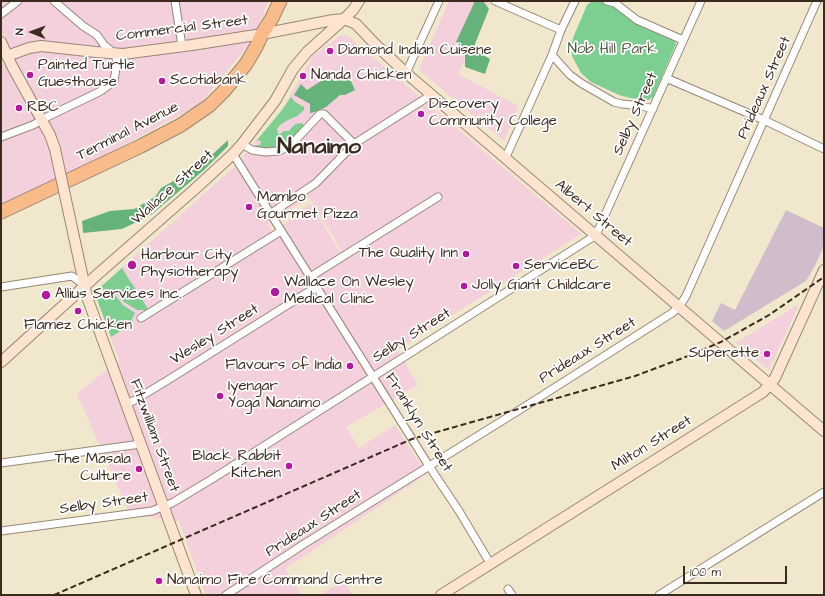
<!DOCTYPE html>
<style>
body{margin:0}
#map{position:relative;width:825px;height:596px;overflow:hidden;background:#f0e7cd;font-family:"Architects Daughter",sans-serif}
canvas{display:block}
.frame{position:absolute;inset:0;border:2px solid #3b2a1e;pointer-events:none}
.north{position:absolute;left:12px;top:12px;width:40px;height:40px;-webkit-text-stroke:3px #fff;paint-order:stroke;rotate:271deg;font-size:11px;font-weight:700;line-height:16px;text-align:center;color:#3b2a1e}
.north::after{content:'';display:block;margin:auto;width:14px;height:18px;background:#3b2a1e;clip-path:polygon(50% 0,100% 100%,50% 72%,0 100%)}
.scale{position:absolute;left:683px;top:566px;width:104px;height:18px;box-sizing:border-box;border:2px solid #3b2a1e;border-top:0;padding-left:5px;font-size:12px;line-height:14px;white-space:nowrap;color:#3b2a1e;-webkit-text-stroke:3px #fff;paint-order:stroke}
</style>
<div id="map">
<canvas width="825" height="596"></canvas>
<div class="frame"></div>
<div class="north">N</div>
<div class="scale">100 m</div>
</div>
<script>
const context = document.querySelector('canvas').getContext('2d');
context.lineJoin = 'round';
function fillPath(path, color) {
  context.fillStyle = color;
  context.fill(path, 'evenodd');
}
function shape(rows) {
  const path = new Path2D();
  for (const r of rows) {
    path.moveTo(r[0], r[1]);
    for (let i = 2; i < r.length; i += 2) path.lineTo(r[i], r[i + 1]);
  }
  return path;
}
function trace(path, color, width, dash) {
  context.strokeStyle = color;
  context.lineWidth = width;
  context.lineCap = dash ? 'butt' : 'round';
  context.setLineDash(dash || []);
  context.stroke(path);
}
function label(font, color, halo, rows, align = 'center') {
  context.font = font + ' "Architects Daughter",sans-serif';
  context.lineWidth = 3.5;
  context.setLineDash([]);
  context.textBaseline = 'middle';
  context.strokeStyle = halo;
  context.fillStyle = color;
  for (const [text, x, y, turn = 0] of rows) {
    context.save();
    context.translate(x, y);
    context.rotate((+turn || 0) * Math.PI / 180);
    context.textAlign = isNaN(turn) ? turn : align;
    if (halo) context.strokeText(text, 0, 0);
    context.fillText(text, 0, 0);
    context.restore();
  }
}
const built = shape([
 [1,1,268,1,254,38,200,104,68,175,1,206,1,65,15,61,1,30],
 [449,1,485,1,489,3,458,74,518,106,504,141,419,70],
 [347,35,581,234,397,350,418,385,346,427,359,448,395,425,427,474,285,569,301,595,206,595,179,521,130,514,77,394,119,360,95,294,96,291,233,168,282,110,313,56,340,36],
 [309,197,342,251,340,252,310,203,273,233,268,224],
 [799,304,769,370,736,343],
 [343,580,353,595,320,595]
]);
const industrial = shape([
 [786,210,824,228,824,245,815,266,806,281,724,331,712,321,721,303,735,310]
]);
const green = shape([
 [592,1,604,2,613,5,634,20,674,40,676,44,653,97,649,100,630,98,619,95,591,82,581,73,572,56,571,47,573,38,587,5],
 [291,97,295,102,304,107,304,110,297,116,286,121,280,125,277,129,278,134,280,134,284,131,289,131,294,125,296,124,302,123,305,127,293,140,281,147,271,149,257,148,255,146,257,145,260,145,261,142,259,140,257,141,257,140,282,110],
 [122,268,130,281,133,285,148,309,146,310,137,310,124,302,118,295,112,291,108,289,96,291],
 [107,292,115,295,123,305,135,313,132,319,133,323,111,337,95,294]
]);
const forest = shape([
 [475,1,483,1,489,9,473,49,490,59,485,74,465,67,465,53,460,45,456,42],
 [351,73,350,79,355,90,345,95,340,95,326,107,315,112,310,113,310,104,294,95,301,84,307,90,329,76,335,81],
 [228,140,228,146,204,170,151,215,122,229,83,233,82,221,110,211,134,209,155,197,161,188,199,167]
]);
const street = shape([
 [175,1,182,46],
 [495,1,561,30],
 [607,1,615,3,637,20,683,40],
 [1,14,18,1],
 [552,55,570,75,581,83,614,102,622,104,642,106,653,109],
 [406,73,439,1],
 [666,78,764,120,824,149],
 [1,137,33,125,47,117,101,91,114,81,117,62,115,54,104,45,97,35,83,26,54,1],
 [242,144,252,150,266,152,279,151,290,146,320,114,324,114,354,144],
 [233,154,429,466,459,511,490,563],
 [505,159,552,55,561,30,575,1],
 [270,214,316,183,354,144,431,95],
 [310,277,438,197],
 [1,287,72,276,85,286],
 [141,318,281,231],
 [126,404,135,400,168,380,316,287],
 [1,463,141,444],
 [1,531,152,511,172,503,212,479,596,235,701,1],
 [508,589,512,595],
 [226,595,304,544,521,409,672,313,679,307,686,296,817,1],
 [659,595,824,492]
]);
const secondary = shape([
 [1,42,12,66,50,135,55,149],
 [7,56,29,48,41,46,96,52,123,54,192,45,262,34,333,20,344,19,356,24,376,45,406,73,824,431],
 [74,237,87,297,196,595],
 [1,362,98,274,195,189,233,154,242,144,275,101,293,69,307,52,344,19,353,10,359,1],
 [441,595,763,392,775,378,824,270]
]);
const highway = shape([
 [1,212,141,146,181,125,210,105,224,91,246,64,256,47,262,34,272,18,280,1]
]);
const rail = shape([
 [54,595,412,439,635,376,683,358,721,342,769,315,824,277]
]);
const secondaryBridge = shape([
 [55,149,74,237]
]);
const markers = [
 [330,51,4,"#b5179e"],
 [30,75,4,"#b5179e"],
 [303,76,4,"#b5179e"],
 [162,81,4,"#b5179e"],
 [19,108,4,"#b5179e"],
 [421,114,4,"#b5179e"],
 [249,207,4,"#b5179e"],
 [466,254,4,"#b5179e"],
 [132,265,5,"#b5179e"],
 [516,266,4,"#b5179e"],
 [464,286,4,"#b5179e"],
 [275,292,5,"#b5179e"],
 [46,295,5,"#b5179e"],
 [78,311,4,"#b5179e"],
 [767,354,4,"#b5179e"],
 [350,366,4,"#b5179e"],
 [220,396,4,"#b5179e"],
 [289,466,4,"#b5179e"],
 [139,469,4,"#b5179e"],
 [159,581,4,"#b5179e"]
];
const streetNames = [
 ["Commercial Street",182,29,-7],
 ["Prideaux Street",765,88,-66],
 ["Selby Street",636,114,-66],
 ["Terminal Avenue",128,132,-27],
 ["Wallace Street",173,188,-42],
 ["Albert Street",593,214,40],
 ["Wesley Street",215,335,-32],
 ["Selby Street",412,336,-32],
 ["Prideaux Street",588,351,-32],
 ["Franklyn Street",418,423,58],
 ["Fitzwilliam Street",154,436,70],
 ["Milton Street",652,444,-32],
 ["Selby Street",104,504,-8],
 ["Prideaux Street",314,524,-33]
];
const parkNames = [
 ["Nob Hill Park",612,50]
];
const poiNames = [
 ["Diamond Indian Cuisene",338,51],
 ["Painted Turtle",38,66],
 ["Guesthouse",38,83],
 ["Nanda Chicken",311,76],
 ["Scotiabank",170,81],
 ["Discovery",429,105],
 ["Community College",429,122],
 ["RBC",27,108],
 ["Mambo",257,198],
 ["Gourmet Pizza",257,215],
 ["The Quality Inn",458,254,"right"],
 ["Harbour City",141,256],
 ["Physiotherapy",141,273],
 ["ServiceBC",524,266],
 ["Wallace On Wesley",284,283],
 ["Medical Clinic",284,300],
 ["Jolly Giant Childcare",472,286],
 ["Allius Services Inc.",55,295],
 ["Flamez Chicken",78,326,"center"],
 ["Superette",759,354,"right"],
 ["Flavours of India",342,366,"right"],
 ["Iyengar",228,387],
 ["Yoga Nanaimo",228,404],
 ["Black Rabbit",281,457,"right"],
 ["Kitchen",281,474,"right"],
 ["The Masala",131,460,"right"],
 ["Culture",131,477,"right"],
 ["Nanaimo Fire Command Centre",167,581]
];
const townNames = [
 ["Nanaimo",319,148]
];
fillPath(built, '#f4cfdc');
fillPath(industrial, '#d0bdcc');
fillPath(green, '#7dcf91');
fillPath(forest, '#66b27b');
trace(street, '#968876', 9);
trace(secondary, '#968876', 12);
trace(highway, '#968876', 15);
trace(street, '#fff', 7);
trace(secondary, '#fde4d1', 10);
trace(highway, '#fabb8b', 13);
trace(rail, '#3b2a1e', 2, [6, 3]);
trace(secondaryBridge, '#968876', 12, []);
trace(secondaryBridge, '#fde4d1', 10);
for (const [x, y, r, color] of markers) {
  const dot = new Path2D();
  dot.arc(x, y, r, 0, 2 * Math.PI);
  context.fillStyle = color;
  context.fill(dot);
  trace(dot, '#fff', 1.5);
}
label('15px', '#3b2a1e', '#fff', streetNames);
label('15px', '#4f5c40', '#fff', parkNames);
label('15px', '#3b2a1e', '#fff', poiNames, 'left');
label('bold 23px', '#3b2a1e', '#fff', townNames);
</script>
